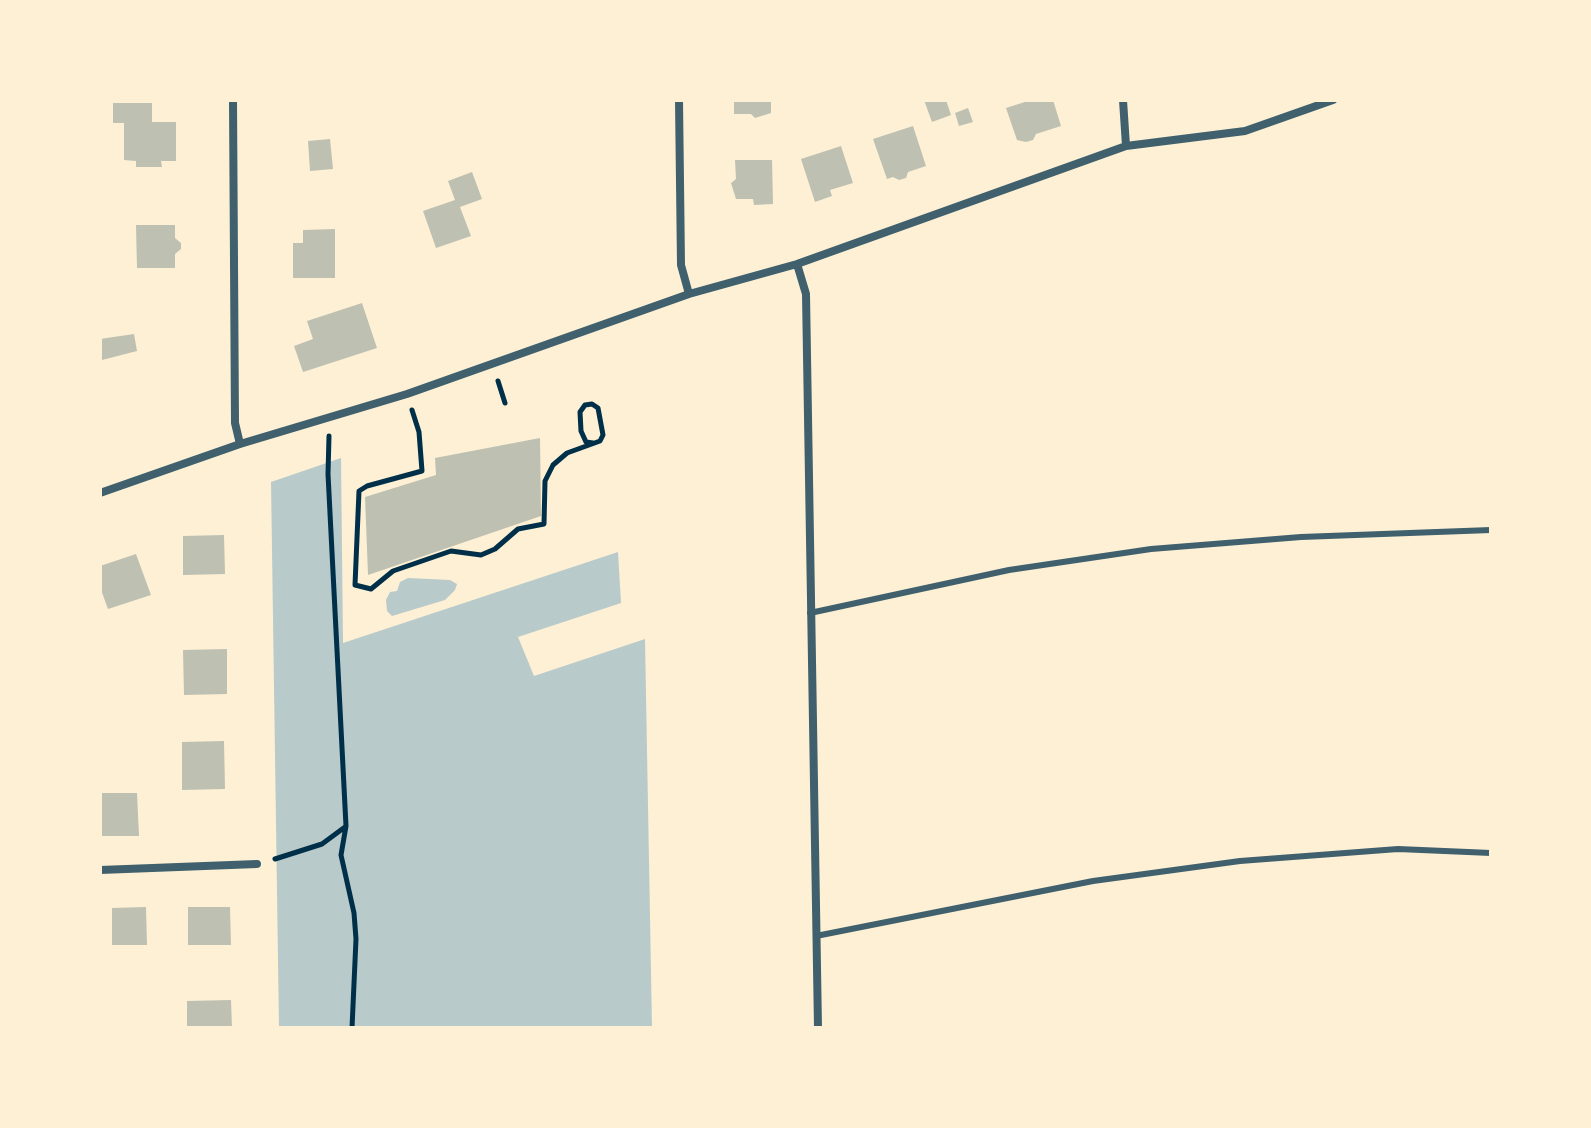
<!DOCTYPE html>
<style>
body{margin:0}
#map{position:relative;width:1591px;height:1128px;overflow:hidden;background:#fdf0d5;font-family:"PT Sans",sans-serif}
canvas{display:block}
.frame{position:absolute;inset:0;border:102px solid #fdf0d5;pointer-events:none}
</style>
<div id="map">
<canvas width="1591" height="1128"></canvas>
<div class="frame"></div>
</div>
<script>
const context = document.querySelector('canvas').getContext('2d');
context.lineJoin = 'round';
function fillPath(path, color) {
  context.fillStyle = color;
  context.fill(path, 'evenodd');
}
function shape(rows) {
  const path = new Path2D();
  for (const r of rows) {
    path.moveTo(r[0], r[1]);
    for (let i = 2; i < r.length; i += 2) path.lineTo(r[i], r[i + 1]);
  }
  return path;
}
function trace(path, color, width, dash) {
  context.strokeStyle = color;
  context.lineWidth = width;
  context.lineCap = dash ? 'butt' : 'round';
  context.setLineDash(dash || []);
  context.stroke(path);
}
const green = shape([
 [341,458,343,643,618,552,621,603,518,637,534,676,645,639,652,1028,279,1028,271,482],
 [408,578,450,580,457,584,455,590,445,600,392,616,387,611,386,600,390,592,397,591,400,582]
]);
const building = shape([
 [734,100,771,100,771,113,755,118,751,114,734,114],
 [924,100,946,100,951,115,932,122],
 [1031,100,1053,100,1061,126,1036,134,1033,140,1026,142,1017,140,1006,108],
 [113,103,152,103,152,122,176,122,176,161,161,161,162,167,136,167,136,161,124,160,124,123,113,123],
 [968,108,973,122,959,126,955,113],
 [913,126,926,166,908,172,906,178,899,180,893,177,887,179,873,139],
 [330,139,333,169,310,171,308,141],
 [841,146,853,183,830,190,832,196,815,202,801,159],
 [735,160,772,160,773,204,754,205,753,199,736,199,731,183,736,179],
 [472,172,482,199,460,207,471,236,436,248,423,211,455,200,448,181],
 [136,225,175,225,175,238,181,243,181,249,175,254,175,268,137,268],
 [335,229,335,278,293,278,293,243,303,243,303,230],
 [362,303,377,348,303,372,294,346,313,339,307,321],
 [134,334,137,351,102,360,100,339],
 [540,438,541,516,368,575,365,497,436,475,435,458],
 [224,535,225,574,183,575,183,536],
 [136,554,151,595,108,609,100,587,100,566],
 [227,649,227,694,184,695,183,650],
 [224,741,225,789,182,790,182,742],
 [100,793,137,793,139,836,100,836],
 [146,907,147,945,112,945,112,908],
 [188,907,230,907,231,945,188,945],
 [231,1000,232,1028,187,1028,187,1001]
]);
const path = shape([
 [498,381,505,403],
 [412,410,419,432,422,471,367,486,359,491,355,585,371,589,393,571,451,551,481,555,495,549,518,529,544,524,545,481,553,465,567,453,600,441,603,435,598,408,592,404,585,405,580,412,581,431,586,442,593,443],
 [329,436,328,474,346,826,341,855,354,913,356,939,352,1028],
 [275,859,322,844,345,827]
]);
const service = shape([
 [810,613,1009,570,1151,549,1301,537,1491,530],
 [816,936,1093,881,1240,861,1398,849,1491,853]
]);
const minor = shape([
 [233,100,235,423,240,444],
 [679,100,681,265,689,294],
 [1123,100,1126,146],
 [797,264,806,294,818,1028],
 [100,493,240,444,407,394,689,294,797,264,1126,146,1245,131,1333,100],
 [100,870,257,864]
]);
fillPath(green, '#b9caca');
fillPath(building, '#bec0b2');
trace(path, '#003049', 5);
trace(service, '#3f606c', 6);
trace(minor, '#3f606c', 8);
</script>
